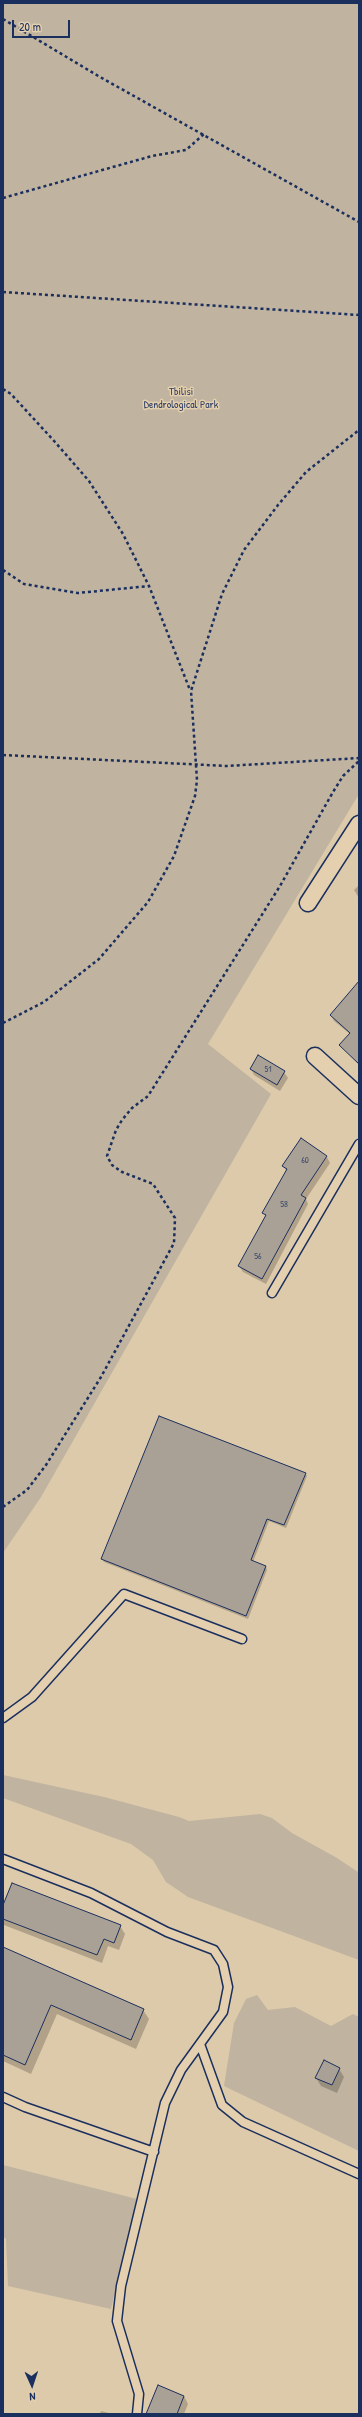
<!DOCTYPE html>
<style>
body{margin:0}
#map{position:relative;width:362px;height:2417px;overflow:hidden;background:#dccaab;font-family:"Patrick Hand",sans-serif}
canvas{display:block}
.frame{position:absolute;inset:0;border:4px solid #1b2f5e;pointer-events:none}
.north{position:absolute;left:12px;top:2365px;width:40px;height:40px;-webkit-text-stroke:3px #e4d0ae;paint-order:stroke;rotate:177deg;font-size:11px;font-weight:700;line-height:16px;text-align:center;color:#1b2f5e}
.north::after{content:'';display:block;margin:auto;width:14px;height:18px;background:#1b2f5e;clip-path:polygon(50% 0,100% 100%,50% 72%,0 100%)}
.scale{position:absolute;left:12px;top:20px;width:58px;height:18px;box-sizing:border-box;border:2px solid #1b2f5e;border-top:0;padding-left:5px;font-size:12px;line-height:14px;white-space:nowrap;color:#1b2f5e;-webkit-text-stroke:3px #e4d0ae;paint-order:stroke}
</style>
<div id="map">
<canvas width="362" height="2417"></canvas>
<div class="frame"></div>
<div class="north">N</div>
<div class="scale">20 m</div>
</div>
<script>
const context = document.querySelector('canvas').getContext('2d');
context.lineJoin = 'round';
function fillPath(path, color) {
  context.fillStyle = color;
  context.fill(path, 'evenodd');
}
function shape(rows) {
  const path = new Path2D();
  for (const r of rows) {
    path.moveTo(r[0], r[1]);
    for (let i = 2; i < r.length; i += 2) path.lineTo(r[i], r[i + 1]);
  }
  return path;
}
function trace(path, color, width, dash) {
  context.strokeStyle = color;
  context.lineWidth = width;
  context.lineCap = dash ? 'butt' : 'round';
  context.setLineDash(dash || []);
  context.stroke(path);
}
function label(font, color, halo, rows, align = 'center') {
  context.font = font + ' "Patrick Hand",sans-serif';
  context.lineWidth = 3;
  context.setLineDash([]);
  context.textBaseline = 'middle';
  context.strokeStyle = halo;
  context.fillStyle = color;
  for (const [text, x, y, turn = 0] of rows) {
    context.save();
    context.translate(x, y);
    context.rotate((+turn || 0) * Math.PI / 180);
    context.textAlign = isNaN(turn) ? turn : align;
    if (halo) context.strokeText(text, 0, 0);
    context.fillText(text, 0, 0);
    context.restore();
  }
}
const green = shape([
 [3,3,359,3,359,794,208,1044,271,1094,41,1497,3,1553],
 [3,1775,104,1797,179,1817,189,1821,260,1814,272,1818,292,1833,337,1858,358,1872,359,1960,188,1897,166,1882,153,1860,131,1844,3,1798],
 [257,1995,268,2010,295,2007,331,2026,353,2014,359,2017,359,2151,224,2086,234,2023,246,1999],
 [3,2165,137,2199,111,2309,8,2286,6,2239,3,2236]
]);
const shadow = shape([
 [359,885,359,898,354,890],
 [359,988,359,1065,340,1045,350,1034,334,1021,331,1015],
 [251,1069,284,1072,288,1078,280,1091,254,1075],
 [327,1157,330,1163,306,1199,308,1204,266,1284,243,1272,239,1266,266,1216,264,1213,287,1172,283,1166],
 [305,1473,307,1476,286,1528,269,1521,253,1562,266,1567,267,1570,248,1619,104,1562,102,1559],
 [3,1908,120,1926,125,1934,119,1950,108,1946,102,1963,4,1925],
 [3,1949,143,2010,149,2019,136,2049,57,2014,31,2074,3,2061],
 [339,2069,344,2077,337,2093,321,2086,316,2078],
 [184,2396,188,2404,184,2414,147,2414],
 [101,2411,113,2414,100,2414]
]);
const building = shape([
 [359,981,359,1064,339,1045,350,1033,330,1015,359,981],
 [258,1055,285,1071,277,1085,250,1069,258,1055],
 [301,1138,327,1156,301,1195,306,1198,262,1279,238,1266,266,1215,262,1213,287,1169,282,1166,301,1138],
 [159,1416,306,1473,284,1525,267,1519,251,1560,266,1566,246,1616,101,1559,159,1416],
 [12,1883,121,1925,114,1943,104,1939,97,1955,3,1919,3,1905,12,1883],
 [3,1947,144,2009,131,2040,51,2005,25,2065,3,2055,3,1947],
 [324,2060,340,2068,332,2085,315,2078,324,2060],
 [158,2385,184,2396,177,2414,146,2414,158,2385]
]);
const path = shape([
 [3,19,100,77,359,222],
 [3,198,152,156,186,150,204,134],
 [3,292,359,315],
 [3,389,11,394,55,442,89,481,123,534,149,586,190,690],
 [3,570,24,584,78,593,149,586],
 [3,755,227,766,359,758],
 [3,1023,44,1002,99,959,148,902,174,856,195,796,197,780,191,691,222,594,244,550,278,505,306,472,359,430],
 [3,1507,27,1490,46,1465,101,1377,174,1243,175,1218,153,1184,122,1172,112,1165,107,1156,116,1130,122,1120,132,1108,148,1096,280,886,333,792,343,776,359,761]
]);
const service = shape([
 [272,1293,359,1144],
 [3,1718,32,1697,124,1594,242,1639],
 [3,1859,91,1893,167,1932,214,1950,223,1964,228,1987,223,2012,181,2070,165,2103,121,2286,117,2321,139,2394,137,2414],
 [200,2044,222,2105,243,2122,359,2174],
 [3,2097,25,2107,154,2152]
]);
const minor = shape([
 [308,903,359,824],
 [315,1056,359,1096]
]);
const numberNames = [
 ["51",268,1070],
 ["60",305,1161],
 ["58",284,1205],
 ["56",258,1257]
];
const parkNames = [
 ["Tbilisi",181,392],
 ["Dendrological Park",181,405]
];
fillPath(green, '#c0b39f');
fillPath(shadow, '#0003');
fillPath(building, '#aaa196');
trace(building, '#1b2f5e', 1);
trace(service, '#1b2f5e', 11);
trace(minor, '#1b2f5e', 19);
trace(path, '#1b2f5e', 2.5, [3, 3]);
trace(service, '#e4d0ae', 8);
trace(minor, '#e4d0ae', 16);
label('9px', '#3f4c6c', null, numberNames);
label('11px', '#2c3c64', '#e4d0ae', parkNames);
</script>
